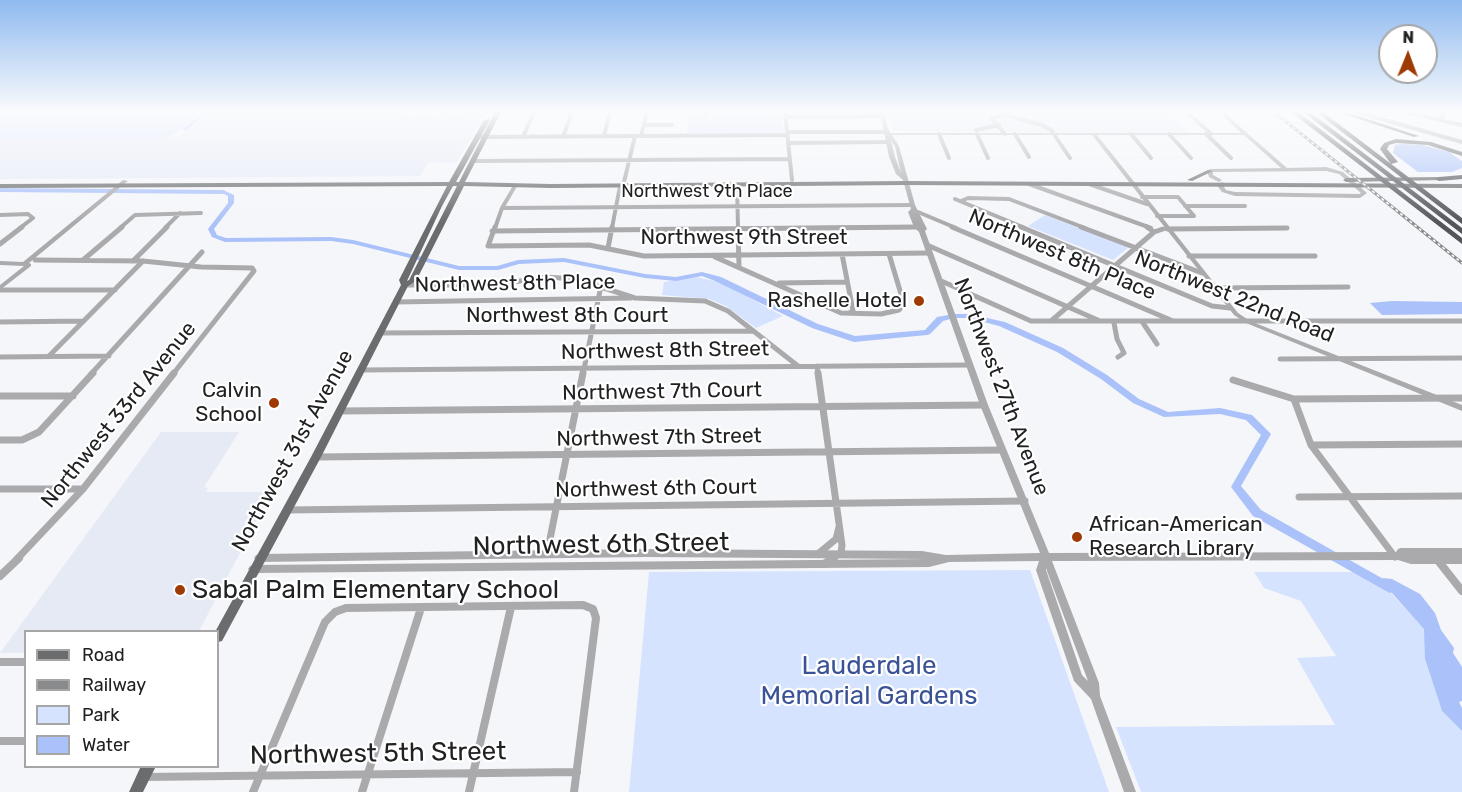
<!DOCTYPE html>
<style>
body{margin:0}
#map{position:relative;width:1462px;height:792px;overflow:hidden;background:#f5f6fa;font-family:Rubik,sans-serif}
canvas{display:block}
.legend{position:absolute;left:24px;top:630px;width:195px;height:138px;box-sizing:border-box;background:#fff;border:2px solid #a6a6a7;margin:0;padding:8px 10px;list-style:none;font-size:18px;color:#202122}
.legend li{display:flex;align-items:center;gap:12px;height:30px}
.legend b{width:30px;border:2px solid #a6a6a7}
.north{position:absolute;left:1378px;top:24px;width:60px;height:60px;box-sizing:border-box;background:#fff;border:2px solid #a6a6a7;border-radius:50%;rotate:1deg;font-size:16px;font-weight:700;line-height:24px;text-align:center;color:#202122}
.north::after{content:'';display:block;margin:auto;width:21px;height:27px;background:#9e3a03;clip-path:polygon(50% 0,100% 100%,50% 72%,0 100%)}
</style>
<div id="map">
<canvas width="1462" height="792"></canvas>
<ul class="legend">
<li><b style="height:8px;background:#6a6c6e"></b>Road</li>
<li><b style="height:8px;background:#898a8c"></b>Railway</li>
<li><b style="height:16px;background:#d6e3fe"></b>Park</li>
<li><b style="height:16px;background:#aac2f9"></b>Water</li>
</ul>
<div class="north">N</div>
</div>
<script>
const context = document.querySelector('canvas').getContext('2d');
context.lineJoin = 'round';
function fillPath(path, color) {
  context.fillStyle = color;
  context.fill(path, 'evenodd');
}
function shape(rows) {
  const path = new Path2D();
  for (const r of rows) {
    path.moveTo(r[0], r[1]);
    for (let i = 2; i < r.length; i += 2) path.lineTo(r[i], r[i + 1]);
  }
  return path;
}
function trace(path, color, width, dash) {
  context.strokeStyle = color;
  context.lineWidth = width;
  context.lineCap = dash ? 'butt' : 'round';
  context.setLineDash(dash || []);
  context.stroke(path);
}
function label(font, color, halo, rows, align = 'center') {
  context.font = font + ' Rubik,sans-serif';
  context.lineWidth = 4.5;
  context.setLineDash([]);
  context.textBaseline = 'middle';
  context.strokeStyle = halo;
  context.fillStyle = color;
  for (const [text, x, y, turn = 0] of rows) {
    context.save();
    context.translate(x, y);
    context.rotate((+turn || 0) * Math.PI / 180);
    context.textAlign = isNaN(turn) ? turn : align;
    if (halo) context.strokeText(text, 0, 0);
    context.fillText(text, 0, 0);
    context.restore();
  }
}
const built = shape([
 [210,112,399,112,397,115,485,114,456,163,429,162,420,176,0,179,0,139,179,137],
 [886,112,1169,112,1190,133,893,131],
 [161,432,239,432,204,487,208,488,206,492,272,492,199,631,26,632,25,653,0,653]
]);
const green = shape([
 [0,112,201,112,171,137,164,138,0,139],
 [708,112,780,112,784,133,687,134,688,115,707,115],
 [1045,215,1129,247,1113,260,1028,226],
 [697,277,722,283,783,316,756,328,726,306,709,299,662,295,664,282],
 [1030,570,1109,792,629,792,649,572],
 [1254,572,1361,572,1391,593,1425,629,1425,659,1442,711,1462,731,1462,792,1141,792,1116,727,1335,725,1297,658,1336,656,1301,601,1264,588]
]);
const water = shape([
 [1400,144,1423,145,1449,152,1462,161,1462,168,1452,172,1418,172,1393,153,1395,145],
 [1392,301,1462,302,1462,314,1382,315,1370,303],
 [1383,578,1392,579,1420,594,1435,613,1441,630,1454,648,1453,653,1462,667,1462,701,1459,702,1462,708,1462,731,1442,711,1425,659,1424,629,1392,593,1380,585]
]);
const canal = shape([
 [185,129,206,112],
 [0,190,223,192]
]);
const river = shape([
 [223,190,234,195,234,203,214,229,217,235,226,238,331,237,353,240,459,266,497,266,518,260,564,258,645,274,676,277,702,272,721,277,818,324,855,336,925,330,937,317,954,314,969,314,1005,322,1063,348,1107,375,1139,399,1168,412,1220,408,1252,415,1271,434,1241,486,1261,510,1394,585,1396,588,1394,591,1390,593,1386,591,1253,516,1231,487,1261,435,1246,420,1220,414,1164,417,1133,403,1101,379,1057,352,999,326,969,318,954,318,943,321,930,334,927,335,854,342,812,328,715,281,702,276,676,281,645,278,564,262,519,264,498,270,459,270,353,244,331,241,225,242,212,237,208,229,228,203,228,196,220,192,223,190]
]);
const minorFar3 = shape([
 [706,112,706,115],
 [785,112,792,180],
 [1187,112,1211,134],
 [1357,112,1462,142],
 [1406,112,1462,125],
 [785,117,884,116],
 [1440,120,1444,114,1441,112],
 [644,125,672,125],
 [976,130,999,125],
 [787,132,888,132],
 [939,134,949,158],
 [977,134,988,158],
 [1005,134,991,118,1006,115,1042,125,1051,130,1070,158],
 [1015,134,1029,157],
 [1131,134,1151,158],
 [1169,134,1191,158],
 [1206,134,1231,158],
 [604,136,610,112],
 [641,136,647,112],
 [477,137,787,135],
 [523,137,534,112],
 [563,137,572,112],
 [788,143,889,142],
 [472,161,790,159],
 [624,182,635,136],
 [1029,184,1151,228],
 [1089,184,1147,204],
 [737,185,738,228],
 [1142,197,1178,197,1194,216,1157,216],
 [955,199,1025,228],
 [961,201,968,198,1009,199,1085,228],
 [1185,206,1245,206],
 [502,208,912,205],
 [918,212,956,228],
 [0,215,28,214,33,218,20,228],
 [120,228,135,215,201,213],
 [165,228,180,213],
 [495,228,502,208,515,186],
 [612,228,620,186],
 [796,228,917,227],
 [1270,228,1287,228]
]);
const minorFar2 = shape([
 [495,227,488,246,589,245,644,256,930,253],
 [738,227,739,266],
 [952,227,1173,321],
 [1021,227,1212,306,1230,308],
 [1081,227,1202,273],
 [1167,229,1287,228],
 [492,231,917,227],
 [1154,232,1163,229],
 [0,244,22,227],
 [927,245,1100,321],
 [608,248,612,227],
 [842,254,853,311,849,313],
 [1189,256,1315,256],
 [715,257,841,313,881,314,899,310,904,304,889,254],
 [35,260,143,261,201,267,252,268,254,271,173,374],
 [83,260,122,227],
 [133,261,167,227],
 [939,280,1031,321,1462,321],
 [779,283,847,282],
 [405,285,494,285,546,277,576,279,635,298,705,301,728,311,798,366],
 [1214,288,1348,287],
 [0,290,115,290],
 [396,302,631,298],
 [1051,321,1154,232,1147,227],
 [0,322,84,321],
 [1114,323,1117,339,1124,353,1118,357],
 [1143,323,1157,344],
 [380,333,753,331],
 [49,356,143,261],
 [0,357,109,356],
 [1280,359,1462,358],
 [817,366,818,374],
 [361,370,970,365],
 [91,374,202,252],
 [583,374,601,286]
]);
const minorFar1 = shape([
 [818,373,842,545,841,553,831,559],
 [1233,380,1294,399,1462,398],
 [0,396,73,396],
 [1294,399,1311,445,1395,557],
 [340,411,984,405],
 [0,440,22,440,39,432,93,373],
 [1311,445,1462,444],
 [316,457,1002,450],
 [0,489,83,489],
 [1299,497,1462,496],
 [287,510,1025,501],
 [819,553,836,539,839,527],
 [547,554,583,373],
 [17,559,83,489,174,373]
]);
const minor = shape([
 [1436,558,1462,591],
 [824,564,834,558],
 [0,576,19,558],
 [0,662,26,662],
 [0,741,26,741],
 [143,777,577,772],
 [253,792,325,622,335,612,346,608,583,605,593,609,596,618,574,792],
 [362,792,421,608],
 [469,792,511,607]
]);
const tertiary = shape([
 [880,112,884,112,889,133,1241,133,1219,112,1223,112,1287,168,1326,167,1343,172,1367,193,1360,198,1235,196,1222,192,1218,187,1220,183,1222,182,1225,184,1224,187,1226,190,1235,192,1359,194,1361,193,1339,174,1326,171,1213,172,1213,175,1222,180,1219,182,1209,177,1207,171,1210,169,1281,168,1244,135,1097,135,1238,313,1250,321,1462,405,1462,411,1246,323,1234,315,1092,135,892,135,899,146,915,205,927,229,925,231,988,405,1049,553,1396,552,1398,549,1401,548,1462,548,1462,556,1409,556,1462,556,1462,564,1411,564,1398,560,1052,561,1099,683,1100,696,1136,792,1124,792,1091,699,1074,681,1073,678,1036,570,1039,561,949,562,929,567,253,573,250,572,248,569,250,566,253,565,926,559,645,557,259,562,256,561,254,558,256,555,259,554,645,549,922,551,946,555,1040,553,980,405,919,232,914,227,908,212,911,209,903,180,896,174,889,157,880,112],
 [891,141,895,146,901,173,895,157,891,141],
 [1046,568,1047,571,1088,681,1082,675,1046,570,1046,568],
 [123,180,128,181,29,263,31,264,31,266,0,290,0,285,24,266,0,265,0,261,23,262,123,180]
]);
const primary = shape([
 [495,112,501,112,465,182,551,184,905,181,1462,184,1462,188,905,185,551,188,464,186,416,281,408,286,321,457,222,641,218,642,218,632,215,632,311,457,401,285,399,280,447,186,0,188,0,184,449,182,484,120,489,119,490,120,456,182,459,182,495,112],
 [453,186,457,186,409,280,407,281,442,206,453,186],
 [1208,170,1213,171,1192,181,1187,180,1208,170],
 [1441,177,1444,179,1443,180,1346,182,1343,180,1346,178,1441,177],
 [141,766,156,766,143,792,129,792,141,766]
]);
const motorway = shape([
 [1291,112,1298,112,1462,238,1462,244,1291,112],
 [1303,112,1310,112,1462,228,1462,234,1303,112],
 [1316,112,1323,112,1462,218,1462,224,1316,112],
 [1337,112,1346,112,1419,136,1414,137,1337,112],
 [1396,139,1431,142,1462,152,1462,156,1428,145,1396,143,1389,145,1387,149,1398,162,1391,164,1380,149,1384,143,1396,139],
 [1462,175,1462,179,1439,181,1435,179,1439,177,1462,175]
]);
const rail = shape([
 [1274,112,1462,263]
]);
const markers = [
 [919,301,6,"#9e3a03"],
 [274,403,6,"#9e3a03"],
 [1077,537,6,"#9e3a03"],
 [180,590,6,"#9e3a03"]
];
const farStreetnames = [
 ["Northwest 9th Place",707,192]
];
const streetNames = [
 ["Northwest 9th Street",744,238],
 ["Northwest 8th Place",1062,255,23],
 ["Northwest 8th Place",515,284,-1],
 ["Northwest 22nd Road",1234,297,22],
 ["Northwest 8th Court",567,316],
 ["Northwest 8th Street",665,351,-1],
 ["Northwest 27th Avenue",1001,387,69],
 ["Northwest 7th Court",662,392,-1],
 ["Northwest 33rd Avenue",119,415,-51],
 ["Northwest 7th Street",659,438,-1],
 ["Northwest 31st Avenue",293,451,-61],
 ["Northwest 6th Court",656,489,-1]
];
const poiNames = [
 ["Rashelle Hotel",907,301],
 ["Calvin",262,391],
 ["School",262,415],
 ["African-American",1089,525,"left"],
 ["Research Library",1089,549,"left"]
];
const nearStreetnames = [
 ["Northwest 6th Street",601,545,-1],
 ["Northwest 5th Street",378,754,-1]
];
const nearPoinames = [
 ["Sabal Palm Elementary School",192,590]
];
const nearParknames = [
 ["Lauderdale",869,666],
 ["Memorial Gardens",869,696]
];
fillPath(built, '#e5eaf5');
fillPath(green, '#d6e3fe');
fillPath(water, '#aac2f9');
trace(canal, '#aac2f9', 4);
fillPath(river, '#aac2f9');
trace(minorFar3, '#aaaaac', 4);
trace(minorFar2, '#aaaaac', 5);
trace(minorFar1, '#aaaaac', 7);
trace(minor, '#aaaaac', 8);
fillPath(tertiary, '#aaaaac');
fillPath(primary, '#6a6c6e');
fillPath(motorway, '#545559');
trace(rail, '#898a8c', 3);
trace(rail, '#fff', 1.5, [3]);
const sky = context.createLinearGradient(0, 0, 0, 223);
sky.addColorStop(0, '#8fbaef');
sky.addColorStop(0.5, '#fafbfd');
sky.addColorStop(1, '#fafbfd00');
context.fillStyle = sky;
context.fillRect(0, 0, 1462, 223);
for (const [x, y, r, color] of markers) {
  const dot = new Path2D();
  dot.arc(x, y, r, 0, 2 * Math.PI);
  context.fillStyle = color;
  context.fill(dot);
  trace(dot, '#fff', 2);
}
label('18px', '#202122', '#fff', farStreetnames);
label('21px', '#202122', '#fff', streetNames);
label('21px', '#202122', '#fff', poiNames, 'right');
label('26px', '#202122', '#fff', nearStreetnames);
label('26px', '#202122', '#fff', nearPoinames, 'left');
label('26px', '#3a5396', '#fff', nearParknames);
</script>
